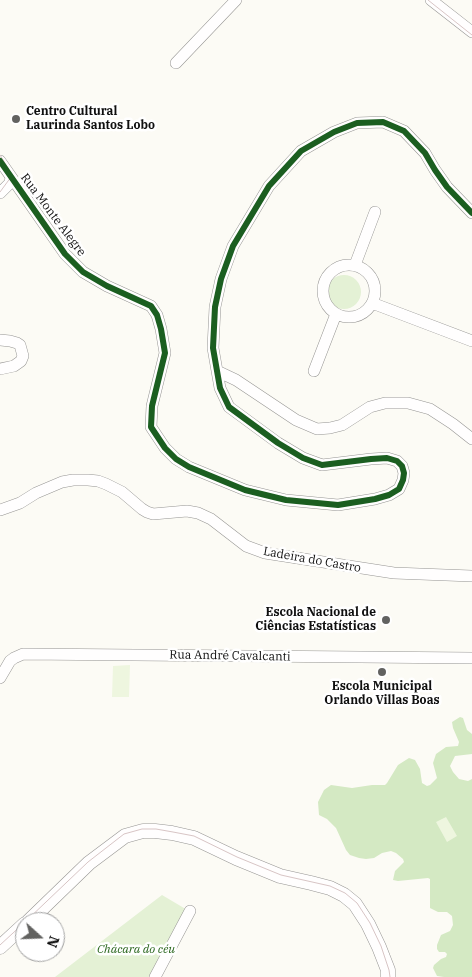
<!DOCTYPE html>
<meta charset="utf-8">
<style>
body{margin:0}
#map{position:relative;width:472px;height:977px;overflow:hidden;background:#fcfbf5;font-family:"IBM Plex Serif",serif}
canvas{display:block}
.north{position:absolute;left:15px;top:912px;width:50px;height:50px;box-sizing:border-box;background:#fff;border:1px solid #9f9f9f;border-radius:50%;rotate:110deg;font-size:14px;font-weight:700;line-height:20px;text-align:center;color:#0f0f0f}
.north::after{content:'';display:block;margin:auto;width:18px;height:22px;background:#626260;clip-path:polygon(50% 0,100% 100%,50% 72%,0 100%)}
</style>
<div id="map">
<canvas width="472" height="977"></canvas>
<div class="north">N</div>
</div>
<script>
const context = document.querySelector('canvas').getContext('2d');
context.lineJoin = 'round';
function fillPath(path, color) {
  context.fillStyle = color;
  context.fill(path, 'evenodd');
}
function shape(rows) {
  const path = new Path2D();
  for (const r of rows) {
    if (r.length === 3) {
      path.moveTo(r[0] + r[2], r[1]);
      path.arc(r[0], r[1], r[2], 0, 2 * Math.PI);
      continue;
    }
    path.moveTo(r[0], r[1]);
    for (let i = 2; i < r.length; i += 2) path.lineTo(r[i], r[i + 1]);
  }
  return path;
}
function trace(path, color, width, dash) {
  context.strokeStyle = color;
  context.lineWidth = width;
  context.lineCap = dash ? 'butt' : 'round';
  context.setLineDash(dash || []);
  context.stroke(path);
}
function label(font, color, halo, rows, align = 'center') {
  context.font = font + ' "IBM Plex Serif",serif';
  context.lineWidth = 5;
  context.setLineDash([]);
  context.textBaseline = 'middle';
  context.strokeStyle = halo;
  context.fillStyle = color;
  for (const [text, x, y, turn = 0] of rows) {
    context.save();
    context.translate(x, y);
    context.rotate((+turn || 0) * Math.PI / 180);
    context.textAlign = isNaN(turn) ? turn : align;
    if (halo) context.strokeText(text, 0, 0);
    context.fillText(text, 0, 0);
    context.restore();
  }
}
const green = shape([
 [344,292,17],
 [162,895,189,911,153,977,55,977]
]);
const forest = shape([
 [460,717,463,718,467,730,472,734,472,754,455,756,450,766,453,772,459,779,468,781,472,779,472,977,444,977,437,976,433,968,434,965,441,959,446,957,447,954,445,952,439,952,437,949,437,945,441,935,450,931,453,925,452,916,447,912,438,912,430,908,430,879,428,878,398,881,393,880,395,871,404,862,403,859,396,853,391,851,382,853,374,858,366,859,359,858,350,855,346,850,336,828,327,819,319,815,318,802,324,790,331,785,352,788,372,785,385,785,387,783,398,765,409,758,415,760,420,769,422,783,427,786,430,785,437,778,433,763,436,754,446,747,458,746,459,742,453,728,452,722]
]);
const pitch = shape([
 [130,665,129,697,112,697,113,666],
 [446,817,457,836,447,842,436,822]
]);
const minor = shape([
 [431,0,472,32],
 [176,63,236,0],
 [0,161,65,254,83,272,107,286,151,306,157,315,161,329,165,353,152,406,151,427,165,448,176,459,189,467,245,490,286,500,338,505,375,499,389,495,399,489,403,480,404,473,402,466,397,461,387,458,371,459,322,465,303,458,278,443,229,407,220,388,213,348,215,307,221,279,233,246,269,186,301,151,334,132,357,123,383,122,404,131,425,153,435,170,447,187,472,213],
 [0,193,10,183,11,177],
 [349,291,26],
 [355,265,375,212],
 [372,303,472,341],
 [0,340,10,341,17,343,20,345,23,356,21,361,14,366,0,369],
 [217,371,236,380,296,420,317,429,330,428,342,425,370,407,385,403,408,403,430,409,453,424,472,439],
 [314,371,336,314],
 [0,510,20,503,36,493,62,482,73,480,88,480,98,481,106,484,122,492,142,509,147,512,153,514,187,511,198,513,211,519,246,546,265,553,394,573,472,576],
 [0,678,10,661,14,658,23,654,472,658],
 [155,977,190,911]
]);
const tertiary = shape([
 [28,922,89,863,125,836,143,831,155,831,172,833,194,838,236,858,280,876,311,883,330,888,344,895,355,904,368,924,379,947,388,970,388,977],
 [0,947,25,924]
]);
const tram = shape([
 [428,0,472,35],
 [0,155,8,168,11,177,0,192],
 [25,922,88,862,124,834,142,829,156,829,173,832,194,836,237,857,281,875,330,886,345,893,357,903,370,923,381,946,389,970,390,977],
 [0,945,25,922]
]);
const cycleway = shape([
 [0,161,65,254,83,272,107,286,151,306,157,315,161,329,165,353,152,406,151,427,165,448,176,459,189,467,245,490,286,500,338,505,375,499,389,495,399,489,403,480,404,473,402,466,397,461,387,458,371,459,322,465,303,458,278,443,229,407,220,388,213,348,215,307,221,279,233,246,269,186,301,151,334,132,357,123,383,122,404,131,425,153,435,170,447,187,472,213]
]);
const markers = [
 [16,119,5,"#626260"],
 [386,620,5,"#626260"],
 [382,672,5,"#626260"]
];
const poiNames = [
 ["Centro Cultural",26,112],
 ["Laurinda Santos Lobo",26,126],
 ["Escola Nacional de",376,613,"right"],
 ["Ciências Estatísticas",376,627,"right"],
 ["Escola Municipal",382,687,"center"],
 ["Orlando Villas Boas",382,701,"center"]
];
const streetNames = [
 ["Rua Monte Alegre",53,215,53],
 ["Ladeira do Castro",312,560,10],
 ["Rua André Cavalcanti",230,656,1]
];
const parkNames = [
 ["Chácara do céu",136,950]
];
fillPath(green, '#e4f1d5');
fillPath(forest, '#d4e9c3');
fillPath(pitch, '#eef6df');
trace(minor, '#969593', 12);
trace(tertiary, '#969593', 15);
trace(minor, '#fffefe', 11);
trace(tertiary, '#fffefe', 14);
trace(tram, '#d8c5c5', 1);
trace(cycleway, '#1b5e20', 6);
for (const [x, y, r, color] of markers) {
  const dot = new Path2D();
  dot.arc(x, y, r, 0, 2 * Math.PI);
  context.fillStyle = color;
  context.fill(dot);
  trace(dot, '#fff', 2);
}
label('bold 12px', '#0f0f0f', '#fff', poiNames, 'left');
label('12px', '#0f0f0f', '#fff', streetNames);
label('italic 12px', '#2b671f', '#fff', parkNames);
</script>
